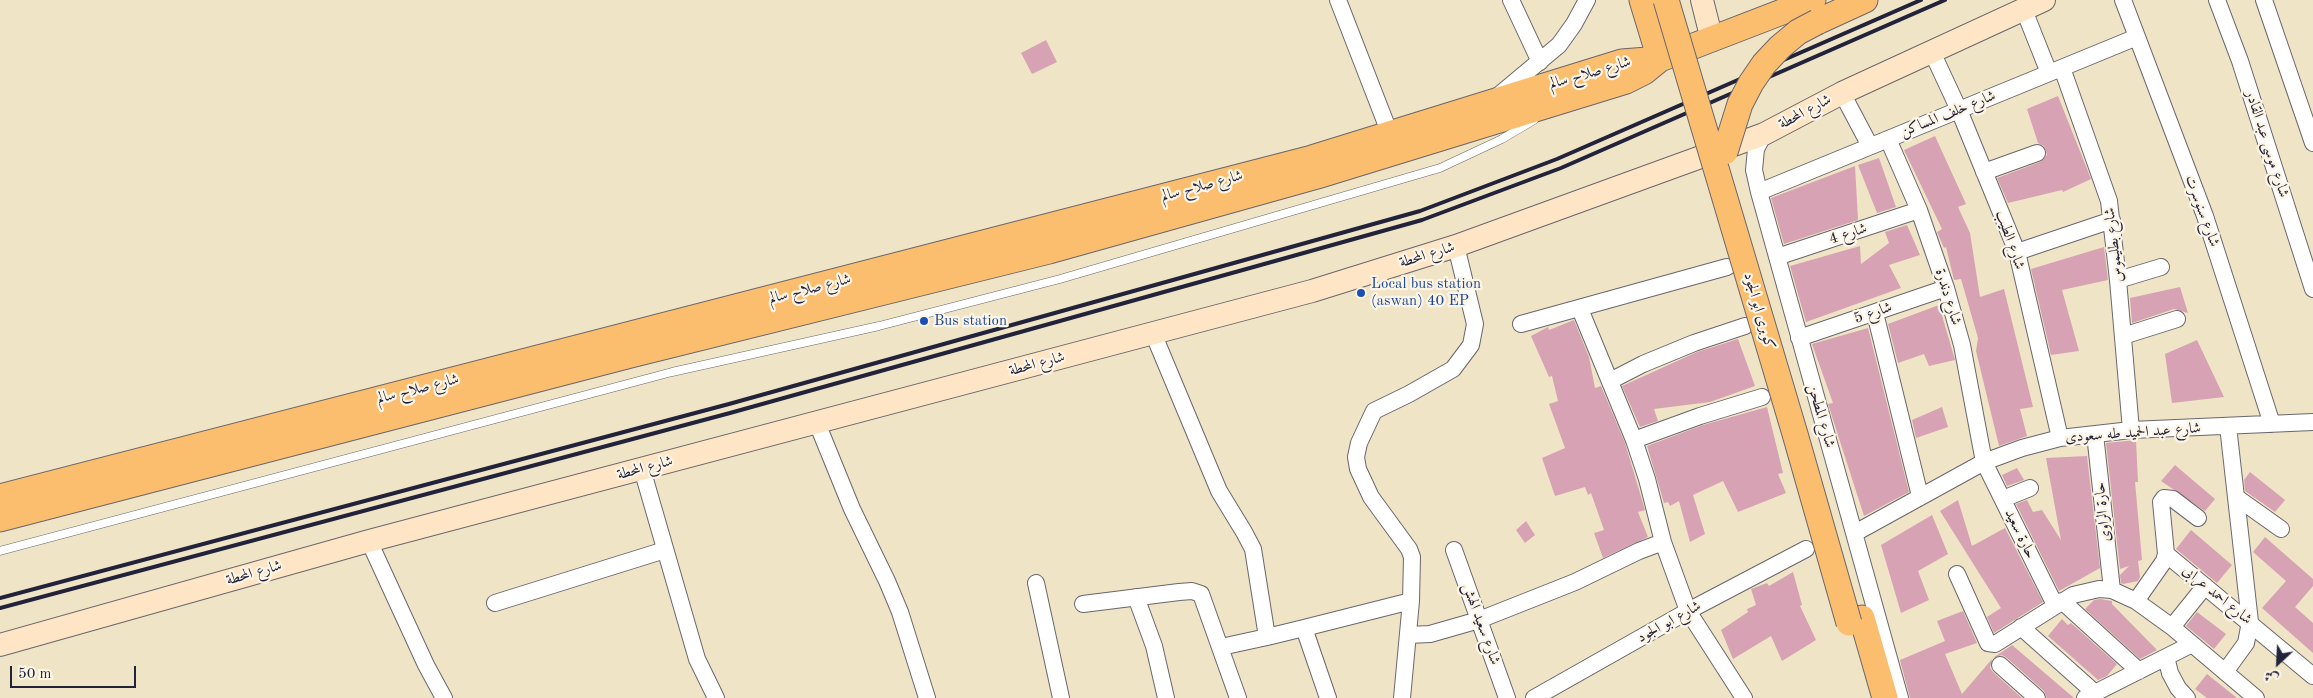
<!DOCTYPE html>
<meta charset="utf-8">
<style>
body{margin:0}
#map{position:relative;width:2313px;height:698px;overflow:hidden;background:#efe5c6;font-family:"Old Standard TT",Amiri,serif}
canvas{display:block}
.north{position:absolute;left:2253px;top:638px;width:50px;height:50px;-webkit-text-stroke:4px #fcf5e5;paint-order:stroke;rotate:205deg;font-size:14px;font-weight:700;line-height:20px;text-align:center;color:#22223b}
.north::after{content:'';display:block;margin:auto;width:18px;height:22px;background:#22223b;clip-path:polygon(50% 0,100% 100%,50% 72%,0 100%)}
.scale{position:absolute;left:10px;top:666px;width:126px;height:22px;box-sizing:border-box;border:2px solid #22223b;border-top:0;padding-left:6px;font-size:15px;line-height:18px;white-space:nowrap;color:#22223b;-webkit-text-stroke:4px #fcf5e5;paint-order:stroke}
</style>
<div id="map">
<canvas width="2313" height="698"></canvas>
<div class="north">ش</div>
<div class="scale">50 m</div>
</div>
<script>
const context = document.querySelector('canvas').getContext('2d');
context.lineJoin = 'round';
function fillPath(path, color) {
  context.fillStyle = color;
  context.fill(path, 'evenodd');
}
function shape(rows) {
  const path = new Path2D();
  for (const r of rows) {
    path.moveTo(r[0], r[1]);
    for (let i = 2; i < r.length; i += 2) path.lineTo(r[i], r[i + 1]);
  }
  return path;
}
function trace(path, color, width, dash) {
  context.strokeStyle = color;
  context.lineWidth = width;
  context.lineCap = dash ? 'butt' : 'round';
  context.setLineDash(dash || []);
  context.stroke(path);
}
function label(font, color, halo, rows, align = 'center') {
  context.font = font + ' "Old Standard TT",Amiri,serif';
  context.lineWidth = 4.5;
  context.setLineDash([]);
  context.textBaseline = 'middle';
  context.strokeStyle = halo;
  context.fillStyle = color;
  for (const [text, x, y, turn = 0] of rows) {
    context.save();
    context.translate(x, y);
    context.rotate((+turn || 0) * Math.PI / 180);
    context.textAlign = isNaN(turn) ? turn : align;
    if (halo) context.strokeText(text, 0, 0);
    context.fillText(text, 0, 0);
    context.restore();
  }
}
const building = shape([
 [1046,40,1057,62,1032,74,1021,53],
 [2058,96,2091,179,2063,192,2062,190,2008,203,1997,178,2040,162,2047,155,2044,146,2038,143,2027,109],
 [1935,136,1966,204,1958,207,1970,233,1980,297,2004,289,2033,407,2020,409,2027,436,1999,446,1976,351,1978,338,1961,279,1954,280,1946,247,1944,248,1937,232,1942,229,1904,150],
 [1879,158,1896,207,1877,213,1858,165],
 [1855,166,1858,220,1784,244,1771,198],
 [1907,225,1920,255,1889,265,1901,288,1806,322,1790,266,1860,246,1861,264,1889,243,1885,232],
 [2104,247,2108,280,2062,290,2079,351,2051,355,2031,269],
 [2180,287,2188,313,2174,309,2132,323,2130,298],
 [1939,305,1955,360,1929,366,1924,354,1898,363,1888,324],
 [1574,320,1589,357,1595,388,1601,386,1625,443,1645,510,1638,512,1648,537,1603,558,1594,533,1604,530,1591,493,1588,495,1585,487,1555,496,1542,458,1565,448,1549,404,1558,401,1552,376,1549,377,1531,336,1548,327,1549,330],
 [1868,328,1909,492,1864,516,1828,404,1833,403,1812,344],
 [1738,339,1755,386,1710,402,1654,409,1658,421,1640,427,1622,386,1697,352],
 [2197,340,2224,397,2172,403,2165,354],
 [1767,407,1783,473,1778,474,1786,493,1738,512,1723,481,1693,495,1705,534,1690,542,1679,501,1670,506,1668,502,1664,503,1647,446,1703,425],
 [1942,407,1948,427,1916,438,1912,420],
 [2136,440,2138,482,2135,482,2142,560,2138,561,2140,577,2138,581,2123,584,2121,583,2120,575,2129,566,2120,569,2106,443],
 [2087,456,2100,568,2059,591,2016,504,2027,500,2033,512,2042,510,2061,540,2046,458],
 [2175,465,2215,499,2205,511,2161,481],
 [2017,468,2024,480,2007,486,2002,475],
 [2250,472,2285,500,2275,512,2245,491,2244,480],
 [1958,500,1972,546,2005,528,2043,602,1994,633,1987,617,2001,608,1940,511],
 [1932,515,1948,554,1918,571,1929,600,1901,613,1881,545],
 [1526,521,1535,535,1525,543,1516,530],
 [2191,530,2232,565,2217,583,2176,549],
 [2265,537,2313,579,2313,586,2295,607,2313,623,2313,653,2262,608,2286,581,2253,552],
 [1793,572,1802,605,1800,606,1816,640,1782,661,1771,636,1733,659,1721,630,1748,612,1747,609,1756,605,1751,589,1767,583,1769,586],
 [2100,599,2112,601,2112,604,2157,650,2140,659,2085,609,2094,600],
 [1963,611,1977,643,1945,654,1962,694,1992,659,1990,668,1993,672,2022,698,1910,698,1900,660,1945,641,1937,621],
 [2197,612,2226,634,2214,649,2186,626],
 [2062,619,2068,625,2071,623,2117,664,2107,676,2098,680,2048,636],
 [2012,645,2074,698,2047,698,2044,691,2007,658,2002,655,1993,658],
 [2207,674,2237,698,2207,698,2195,689]
]);
const lane = shape([
 [0,551,672,372,879,326,1060,279,1440,168,1502,139,1534,120]
]);
const street = shape([
 [1338,0,1390,134],
 [1511,0,1540,62],
 [2123,0,2205,216,2272,424],
 [2217,0,2240,61,2313,289],
 [2264,0,2313,143],
 [2024,10,2049,73],
 [1932,52,1959,110,2017,252,2060,438],
 [2062,68,2109,201,2118,280,2131,430],
 [1842,93,1870,146],
 [1498,96,1559,45,1574,24,1587,0],
 [1764,134,1756,149,1754,170,1759,192,1900,698],
 [1888,139,1919,210,1946,288,1962,345,1984,462,2055,605],
 [1984,172,2037,153],
 [1759,192,2137,37],
 [2017,252,2112,220],
 [1777,257,1919,210],
 [2118,280,2161,267],
 [1580,309,1634,440,1647,479,1663,542,1688,611,1744,698],
 [1875,313,1920,496],
 [1521,324,1727,267],
 [1153,333,1219,491,1244,532,1253,549,1267,637,1304,628,1328,698],
 [2123,336,2177,319],
 [1799,338,1946,288],
 [1610,381,1643,364,1694,343,1745,326],
 [817,423,852,509,887,581,900,612,927,698],
 [2095,434,2112,590],
 [1634,440,1700,416,1762,397],
 [642,469,697,659,716,698],
 [2236,497,2281,529],
 [2003,499,2030,488],
 [1855,533,1984,462,2022,448,2060,438,2131,430,2313,422],
 [369,541,426,665,444,698],
 [1454,550,1507,698],
 [2166,554,2313,676],
 [1957,574,1988,643,1995,644,2073,595,2099,589,2112,590,2136,601,2172,627,2256,698],
 [1036,583,1061,698],
 [1136,597,1154,646,1166,698],
 [2062,601,2139,671],
 [2136,601,2164,561,2166,554,2161,502,2164,498,2173,499,2198,518],
 [495,603,665,550],
 [1083,604,1179,592,1192,591,1201,594,1238,698],
 [2021,627,2095,693],
 [2172,627,2205,586],
 [1304,628,1411,601],
 [1408,635,1430,634,1479,620,1575,582,1639,551,1663,542],
 [1221,647,1267,637],
 [2166,657,2170,673,2178,688,2187,698],
 [2000,665,2037,698],
 [2225,672,2246,643,2250,622,2228,426],
 [1402,698,1411,601,1412,557,1409,549,1371,497,1358,469,1356,457,1359,443,1374,411,1409,394,1453,369,1471,345,1475,324,1456,246],
 [1534,698,1688,611,1806,549],
 [2085,698,2192,644]
]);
const secondary = shape([
 [1702,0,1712,40],
 [0,645,369,541,1312,291,1456,246,1764,134,1842,93,2044,0]
]);
const primary = shape([
 [1642,0,1660,59],
 [1817,22,1865,0],
 [0,497,1312,158,1622,62,1660,59],
 [0,519,631,355,1049,251,1317,176,1626,81,1644,72,1660,59,1813,0],
 [1862,618,1885,698]
]);
const rail = shape([
 [0,598,729,404,1420,211,1557,159,1921,0],
 [0,608,730,413,1422,220,1561,168,1945,0]
]);
const primaryBridge = shape([
 [1666,0,1795,434,1849,623],
 [1725,152,1740,104,1751,83,1764,64,1780,47,1798,32,1817,22]
]);
const markers = [
 [1361,293,5,"#1a4fb4"],
 [924,321,5,"#1a4fb4"]
];
const streetNames = [
 ["شارع صلاح سالم",1590,73,-16],
 ["شارع المحطة",1805,112,-28],
 ["شارع خلف المساكن",1948,114,-22],
 ["شارع موسى عبد القادر",2267,144,72],
 ["شارع صلاح سالم",1202,186,-15],
 ["شارع سنوسرت",2202,211,70],
 ["شارع 4",1848,234,-18],
 ["شارع الطيب",2010,240,71],
 ["شارع بطليموس",2114,245,-97],
 ["شارع المحطة",1427,255,-17],
 ["شارع صلاح سالم",810,289,-14],
 ["شارع دندرة",1948,297,73],
 ["كوبرى ابو الجود",1759,311,74],
 ["شارع 5",1873,313,-19],
 ["شارع المحطة",1037,364,-15],
 ["شارع صلاح سالم",418,389,-14],
 ["شارع المطحن",1821,416,74],
 ["شارع عبد الحميد طه سعودى",2133,433,-4],
 ["شارع المحطة",645,468,-15],
 ["حارة الراوى",2103,512,-96],
 ["حارة سعيد",2020,534,64],
 ["شارع المحطة",254,573,-16],
 ["شارع احمد عرابى",2217,595,39],
 ["شارع ابو الجود",1669,622,-29],
 ["شارع سعيد الهش",1481,624,70]
];
const transitNames = [
 ["Local bus station",1371,284],
 ["(aswan) 40 EP",1371,301],
 ["Bus station",934,321]
];
fillPath(building, '#d7a2b3');
trace(lane, '#6a666c', 9);
trace(street, '#6a666c', 18);
trace(secondary, '#6a666c', 24);
trace(primary, '#6a666c', 27);
trace(lane, '#fff', 8);
trace(street, '#fff', 16);
trace(secondary, '#fde5c5', 22);
trace(primary, '#fbbd6e', 25);
trace(rail, '#22223b', 4);
trace(primaryBridge, '#6a666c', 27, []);
trace(primaryBridge, '#fbbd6e', 25);
for (const [x, y, r, color] of markers) {
  const dot = new Path2D();
  dot.arc(x, y, r, 0, 2 * Math.PI);
  context.fillStyle = color;
  context.fill(dot);
  trace(dot, '#fcf5e5', 2);
}
label('15px', '#22223b', '#fcf5e5', streetNames);
label('15px', '#164399', '#fcf5e5', transitNames, 'left');
</script>
